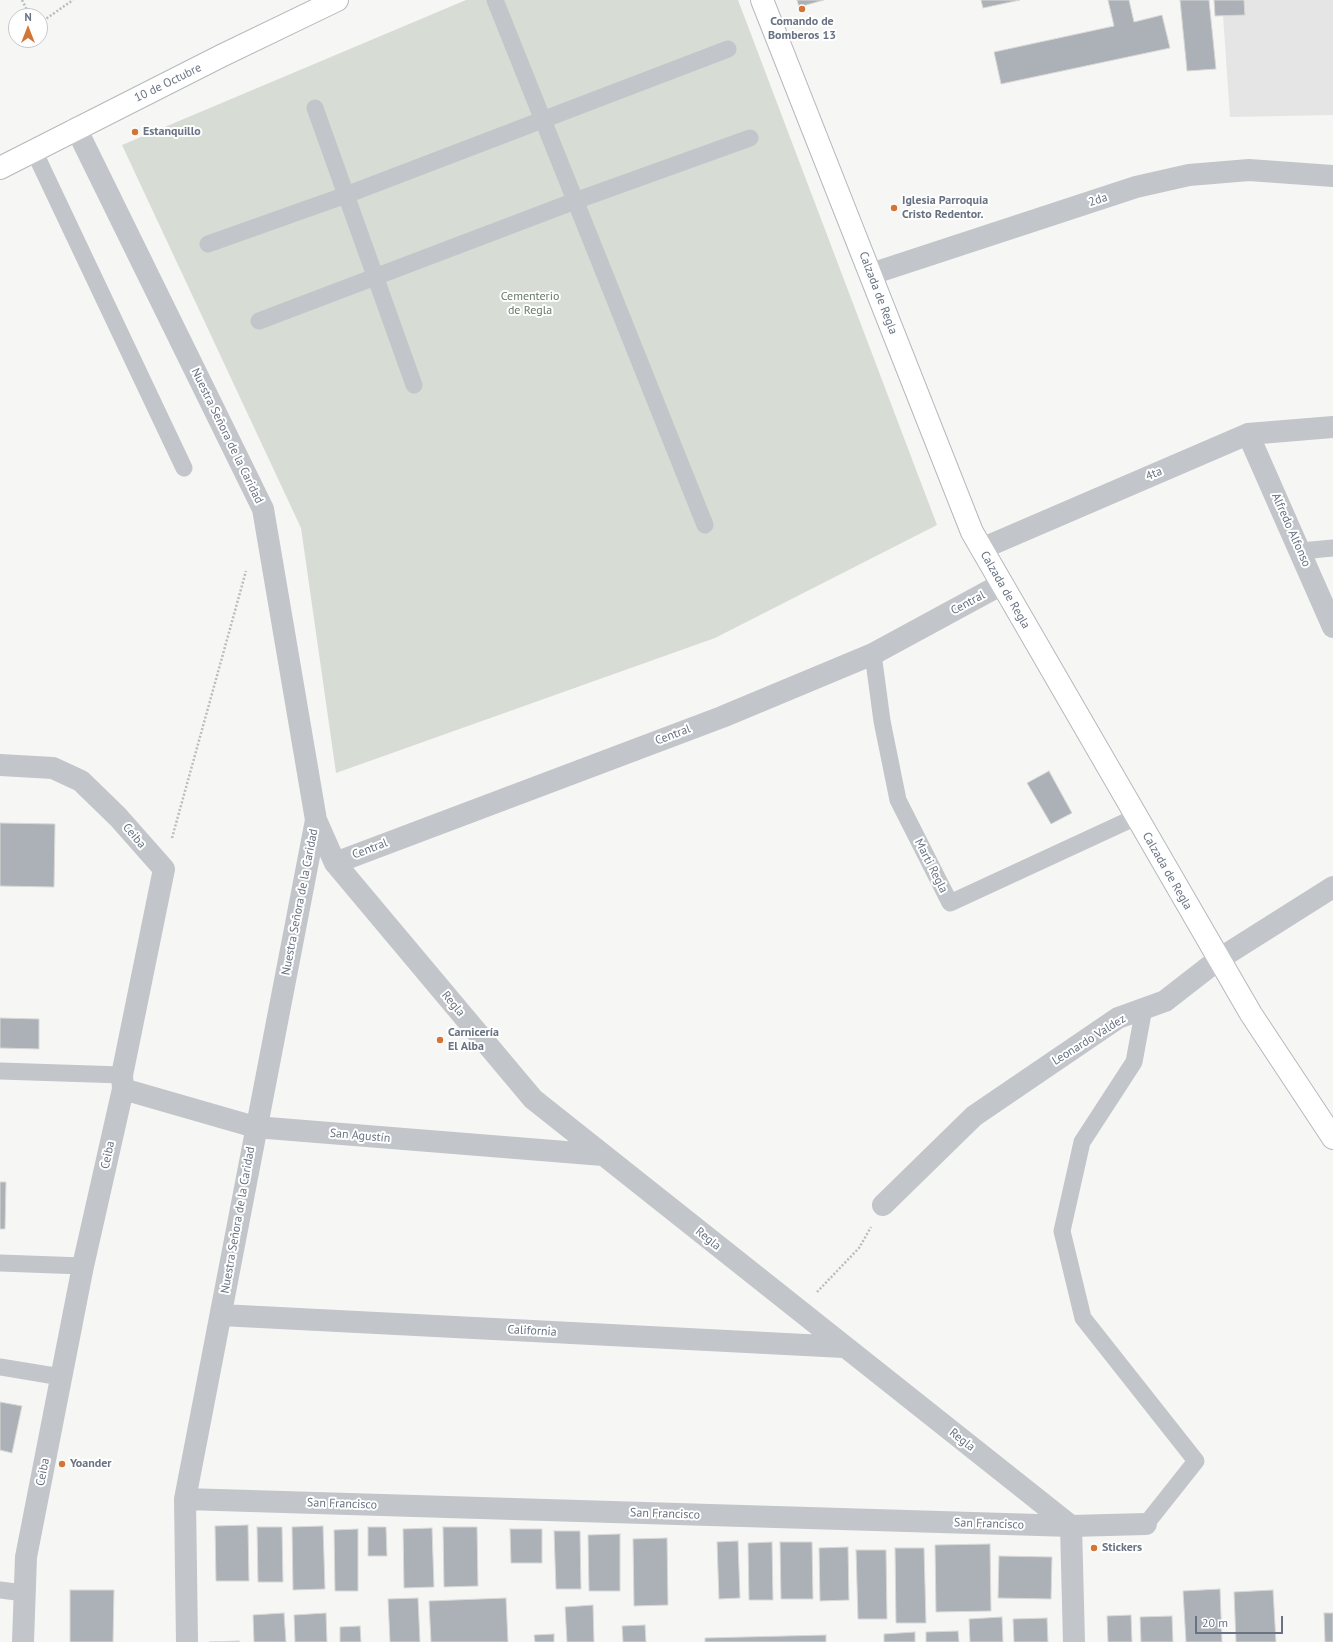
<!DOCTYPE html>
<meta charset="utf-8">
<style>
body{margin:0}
#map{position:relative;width:1333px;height:1642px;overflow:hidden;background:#f6f6f4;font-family:"PT Sans",sans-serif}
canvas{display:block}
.north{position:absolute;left:8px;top:8px;width:40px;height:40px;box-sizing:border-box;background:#fff;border:1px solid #c3c7cd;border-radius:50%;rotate:0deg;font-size:11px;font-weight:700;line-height:16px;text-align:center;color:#687282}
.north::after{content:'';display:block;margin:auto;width:14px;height:18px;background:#d37537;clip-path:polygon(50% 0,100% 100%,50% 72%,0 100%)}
.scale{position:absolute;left:1195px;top:1616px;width:88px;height:18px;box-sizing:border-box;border:2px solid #687282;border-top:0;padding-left:5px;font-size:12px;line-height:14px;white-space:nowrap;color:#687282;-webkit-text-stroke:3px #fff;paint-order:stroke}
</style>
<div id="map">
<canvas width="1333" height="1642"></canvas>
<div class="north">N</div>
<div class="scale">20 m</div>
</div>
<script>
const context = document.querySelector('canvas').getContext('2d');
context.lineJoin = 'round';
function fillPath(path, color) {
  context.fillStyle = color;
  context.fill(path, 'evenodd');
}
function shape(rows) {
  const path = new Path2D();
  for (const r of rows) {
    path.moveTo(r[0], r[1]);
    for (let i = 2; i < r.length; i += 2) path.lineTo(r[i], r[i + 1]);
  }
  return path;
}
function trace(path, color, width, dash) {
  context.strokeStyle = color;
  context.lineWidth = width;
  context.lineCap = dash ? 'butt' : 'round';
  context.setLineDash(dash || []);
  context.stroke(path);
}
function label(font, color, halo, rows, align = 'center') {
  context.font = font + ' "PT Sans",sans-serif';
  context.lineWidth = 4;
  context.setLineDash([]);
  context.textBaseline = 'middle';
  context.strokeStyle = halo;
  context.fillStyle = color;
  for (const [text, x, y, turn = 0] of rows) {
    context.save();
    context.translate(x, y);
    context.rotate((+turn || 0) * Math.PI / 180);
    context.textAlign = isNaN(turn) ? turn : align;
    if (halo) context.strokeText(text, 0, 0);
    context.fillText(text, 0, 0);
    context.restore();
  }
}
const built = shape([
 [1222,0,1333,0,1333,115,1230,117]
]);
const green = shape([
 [466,0,738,0,937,525,715,638,336,773,301,528,122,145]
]);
const building = shape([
 [797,0,824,0,799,7,797,0],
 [981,0,1020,0,983,8,981,0],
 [1108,0,1129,0,1134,22,1162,15,1170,48,1001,84,994,52,1114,26,1108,0],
 [1180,0,1209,0,1216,69,1187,71,1180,0],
 [1214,0,1244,0,1245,15,1215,16,1214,0],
 [1049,771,1072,813,1051,824,1027,783,1049,771],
 [0,823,55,824,54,887,0,886,0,823],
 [0,1018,39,1019,39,1049,0,1048,0,1018],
 [0,1182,6,1182,5,1229,0,1229,0,1182],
 [0,1402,22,1406,12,1453,0,1450,0,1402],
 [248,1525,249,1581,216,1581,215,1526,248,1525],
 [323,1526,325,1589,293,1590,292,1527,323,1526],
 [257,1527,282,1527,283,1582,258,1582,257,1527],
 [368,1527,386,1527,387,1556,368,1556,368,1527],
 [443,1527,477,1527,478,1586,444,1587,443,1527],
 [432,1528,434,1587,404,1588,403,1529,432,1528],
 [358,1529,358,1591,335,1591,334,1530,358,1529],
 [510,1529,542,1529,542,1563,511,1563,510,1529],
 [554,1531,580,1531,581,1589,556,1589,554,1531],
 [620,1534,620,1591,589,1591,588,1535,620,1534],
 [667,1538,668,1605,634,1606,633,1539,667,1538],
 [738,1541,740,1598,719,1599,717,1542,738,1541],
 [772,1542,773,1600,749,1600,748,1543,772,1542],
 [780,1542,812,1542,813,1599,781,1599,780,1542],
 [990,1544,991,1611,936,1612,935,1545,990,1544],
 [848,1547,849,1600,820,1601,819,1548,848,1547],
 [895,1548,924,1548,926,1623,896,1623,895,1548],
 [856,1550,886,1550,887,1619,858,1619,856,1550],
 [999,1556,1052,1557,1051,1599,998,1598,999,1556],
 [1220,1589,1222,1642,1186,1642,1183,1591,1220,1589],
 [70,1590,114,1590,113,1642,70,1642,70,1590],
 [1273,1590,1276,1642,1236,1642,1234,1592,1273,1590],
 [418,1598,420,1642,390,1642,388,1599,418,1598],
 [506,1598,508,1642,431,1642,429,1601,506,1598],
 [593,1605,594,1642,567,1642,565,1607,593,1605],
 [284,1613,286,1642,254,1642,253,1615,284,1613],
 [326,1613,327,1642,295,1642,294,1615,326,1613],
 [1324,1613,1333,1613,1333,1642,1325,1642,1324,1613],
 [1131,1615,1132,1642,1108,1642,1107,1616,1131,1615],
 [1172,1616,1173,1642,1141,1642,1140,1617,1172,1616],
 [1002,1617,1003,1642,970,1642,969,1619,1002,1617],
 [1047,1618,1048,1642,1014,1642,1013,1619,1047,1618],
 [645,1625,646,1642,623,1642,622,1626,645,1625],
 [360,1626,361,1642,340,1642,340,1627,360,1626],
 [958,1631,959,1642,926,1642,926,1632,958,1631],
 [915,1632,915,1642,884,1642,884,1634,915,1632],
 [554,1634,554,1642,535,1642,534,1635,554,1634],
 [826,1635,826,1642,705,1642,705,1638,826,1635],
 [239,1641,239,1642,209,1642,239,1641]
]);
const path = shape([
 [22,0,30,16],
 [40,23,73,0],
 [172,838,246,571],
 [817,1292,859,1248,871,1227]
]);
const service = shape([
 [495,0,705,525],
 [315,108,414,385],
 [34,151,184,468],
 [208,244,346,195,728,49],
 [259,321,575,201,750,138],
 [1301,551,1333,548],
 [873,654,882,721,898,800,950,903,1136,817],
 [1144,1008,1134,1062,1082,1142,1062,1231,1083,1318,1196,1461,1146,1524],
 [0,1071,122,1075],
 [0,1263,83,1266],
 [0,1367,61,1377],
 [0,1590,24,1593]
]);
const minor = shape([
 [76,128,263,509,316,820,185,1499,187,1642],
 [871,274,1136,187,1189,175,1249,170,1333,176],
 [1248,434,1333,627],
 [981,549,1248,434,1333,427],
 [0,765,53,768,81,781,118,817,164,869,122,1075,123,1089,83,1266,26,1557,23,1642],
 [316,820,335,863,533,1099,1071,1526,1074,1642],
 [335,863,722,717,873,654,1002,584],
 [123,1089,255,1127,603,1155],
 [883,1205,974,1116,1118,1018,1165,1001,1219,959,1333,887],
 [221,1315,844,1347],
 [185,1499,1071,1526,1146,1524]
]);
const secondary = shape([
 [762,0,972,532,1251,1014,1333,1138],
 [0,168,221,56,337,0]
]);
const markers = [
 [802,9,4,"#d37537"],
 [135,132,4,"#d37537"],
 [894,208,4,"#d37537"],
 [440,1040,4,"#d37537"],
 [62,1464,4,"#d37537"],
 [1094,1548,4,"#d37537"]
];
const poiNames = [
 ["Comando de",802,22,"center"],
 ["Bomberos 13",802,36,"center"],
 ["Estanquillo",143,132],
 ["Iglesia Parroquia",902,201],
 ["Cristo Redentor.",902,215],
 ["Carnicería",448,1033],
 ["El Alba",448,1047],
 ["Yoander",70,1464],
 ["Stickers",1102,1548]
];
const streetNames = [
 ["10 de Octubre",168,83,-26],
 ["2da",1098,200,-18],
 ["Calzada de Regla",878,293,69],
 ["Nuestra Señora de la Caridad",227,436,64],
 ["4ta",1154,474,-23],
 ["Alfredo Alfonso",1291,530,66],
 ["Calzada de Regla",1005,590,60],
 ["Central",968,603,-28],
 ["Central",673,735,-21],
 ["Ceiba",134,836,49],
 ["Central",370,849,-21],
 ["Marti Regla",931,866,63],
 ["Calzada de Regla",1167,871,60],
 ["Nuestra Señora de la Caridad",300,902,-79],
 ["Regla",453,1004,50],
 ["Leonardo Valdez",1089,1040,-32],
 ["San Agustín",360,1136,5],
 ["Ceiba",108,1155,-78],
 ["Nuestra Señora de la Caridad",238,1220,-80],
 ["Regla",708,1239,39],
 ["California",532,1331,3],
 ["Regla",962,1440,38],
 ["Ceiba",43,1472,-79],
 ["San Francisco",342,1504,2],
 ["San Francisco",665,1514,2],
 ["San Francisco",989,1524,2]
];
const parkNames = [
 ["Cementerio",530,297],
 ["de Regla",530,311]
];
fillPath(built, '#e4e5e4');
fillPath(green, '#d7ddd5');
fillPath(building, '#acb1b7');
trace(building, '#d8d8d6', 1);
trace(secondary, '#b5b8bd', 24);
trace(path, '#babcbf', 2.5, [2, 2]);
trace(service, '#c2c5c9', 17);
trace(minor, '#c2c5c9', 22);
trace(secondary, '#fff', 22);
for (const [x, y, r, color] of markers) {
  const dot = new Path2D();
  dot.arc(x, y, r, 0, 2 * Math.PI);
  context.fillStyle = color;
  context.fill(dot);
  trace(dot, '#fff', 1.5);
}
label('bold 12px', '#687282', '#fff', poiNames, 'left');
label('12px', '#687282', '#fff', streetNames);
label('12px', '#677a66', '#fff', parkNames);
</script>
